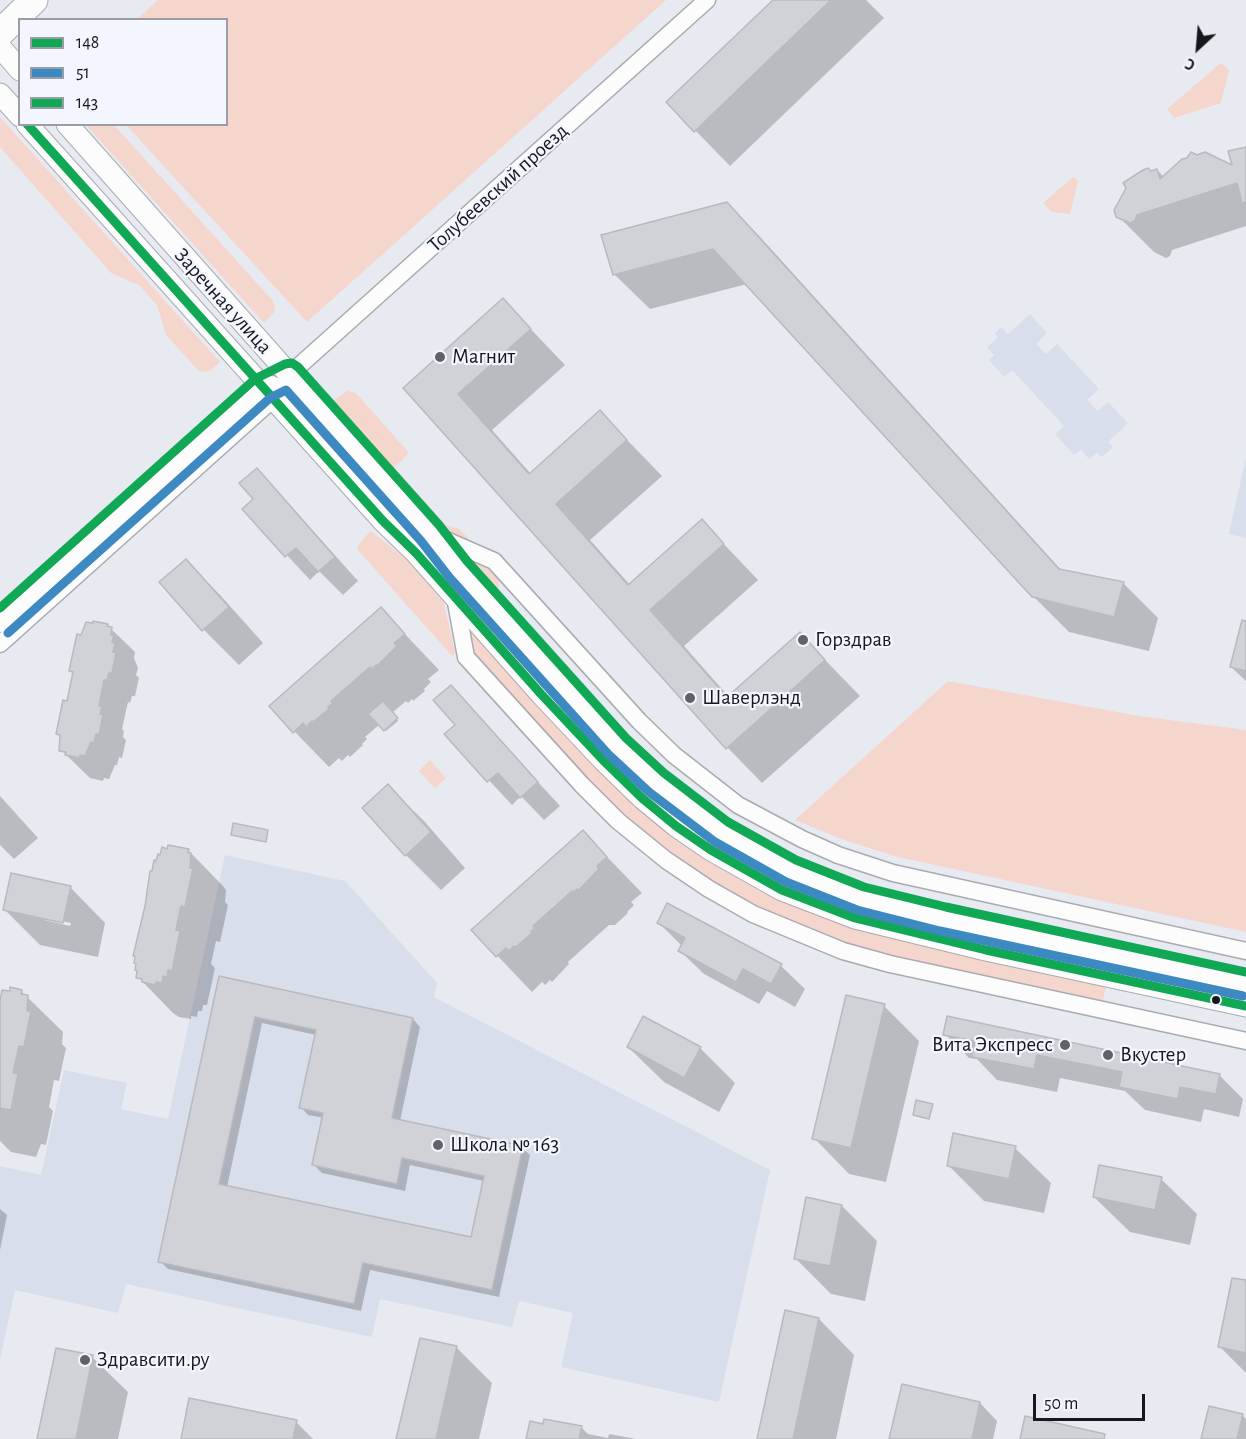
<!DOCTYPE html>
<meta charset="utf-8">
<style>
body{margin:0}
#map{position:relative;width:1246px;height:1439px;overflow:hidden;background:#e8eaf1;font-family:"Alegreya Sans",sans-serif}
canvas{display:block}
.legend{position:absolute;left:18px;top:18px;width:210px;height:108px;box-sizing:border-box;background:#f3f6fe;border:2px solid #9b9da4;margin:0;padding:8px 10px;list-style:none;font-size:18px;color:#16181c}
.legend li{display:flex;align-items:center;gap:12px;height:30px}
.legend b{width:30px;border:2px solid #9b9da4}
.north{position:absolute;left:1168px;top:18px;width:60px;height:60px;-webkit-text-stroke:4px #f3f6fe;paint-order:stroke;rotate:206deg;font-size:16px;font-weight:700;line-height:24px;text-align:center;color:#16181c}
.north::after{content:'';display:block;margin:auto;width:21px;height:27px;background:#16181c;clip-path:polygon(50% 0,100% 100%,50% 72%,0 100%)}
.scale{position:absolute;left:1033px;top:1394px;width:112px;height:27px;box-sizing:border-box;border:3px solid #16181c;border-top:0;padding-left:8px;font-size:18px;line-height:21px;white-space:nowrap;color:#16181c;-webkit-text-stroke:4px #f3f6fe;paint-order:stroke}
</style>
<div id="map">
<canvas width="1246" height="1439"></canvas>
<ul class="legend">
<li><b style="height:8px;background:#10a855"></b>148</li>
<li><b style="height:8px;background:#3d8ac2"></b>51</li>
<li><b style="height:8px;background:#10a855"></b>143</li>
</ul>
<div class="north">С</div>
<div class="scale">50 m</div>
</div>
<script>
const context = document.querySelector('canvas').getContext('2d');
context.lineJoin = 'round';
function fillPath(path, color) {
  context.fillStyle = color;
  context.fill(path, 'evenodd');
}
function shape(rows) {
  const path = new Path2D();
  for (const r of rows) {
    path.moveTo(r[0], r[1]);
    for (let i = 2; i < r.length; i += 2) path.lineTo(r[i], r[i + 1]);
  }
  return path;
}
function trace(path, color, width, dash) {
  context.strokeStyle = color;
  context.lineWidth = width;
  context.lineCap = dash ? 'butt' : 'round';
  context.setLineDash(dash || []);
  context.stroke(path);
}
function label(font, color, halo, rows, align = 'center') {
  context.font = font + ' "Alegreya Sans",sans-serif';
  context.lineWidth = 4.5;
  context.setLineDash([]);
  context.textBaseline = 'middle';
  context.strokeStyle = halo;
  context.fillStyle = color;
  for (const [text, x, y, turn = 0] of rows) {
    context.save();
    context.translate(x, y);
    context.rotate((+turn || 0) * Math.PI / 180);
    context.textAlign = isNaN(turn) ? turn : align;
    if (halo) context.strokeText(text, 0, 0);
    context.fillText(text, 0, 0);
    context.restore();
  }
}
const built = shape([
 [1030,314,1047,333,1036,344,1046,354,1057,344,1099,389,1087,400,1098,411,1108,402,1128,423,1108,442,1113,447,1102,457,1097,453,1089,459,1081,450,1074,455,1055,434,1064,426,1012,370,1004,377,989,360,994,355,987,347,998,337,995,333,1001,327,1008,334],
 [1246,457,1246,538,1229,534],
 [225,855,345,881,437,983,434,997,770,1170,719,1402,561,1367,573,1313,519,1301,512,1327,380,1299,372,1337,126,1284,118,1313,15,1290,0,1359,0,1166,41,1175,64,1070,127,1083,121,1109,168,1119]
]);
const green = shape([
 [158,0,666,0,307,322,126,125,226,124,226,20,137,19],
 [1221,63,1229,70,1221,103,1174,118,1167,109],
 [0,117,220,362,210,371,202,372,198,370,166,335,157,305,139,285,111,273,0,147],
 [86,125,114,125,273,301,275,310,273,314,264,323],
 [1073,177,1078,181,1070,214,1052,212,1043,203],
 [347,391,356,393,409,453,394,468,446,525,459,529,468,538,467,541,452,536,443,528,333,401],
 [371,531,407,560,444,603,455,653,452,656,357,549,362,540],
 [471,562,488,569,498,579,499,587,493,593,469,566],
 [471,630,670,834,704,858,745,882,778,899,852,927,896,939,1106,986,1103,1001,892,956,846,943,806,929,736,896,696,872,659,847,587,783,476,657,469,632],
 [948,681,1139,716,1246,730,1246,932,898,857,844,840,795,820],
 [430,760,446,778,435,788,419,771]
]);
const shadow = shape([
 [775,0,866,0,884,18,730,166,695,130],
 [1246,148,1246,226,1172,250,1170,256,1166,258,1154,252,1118,216,1151,172,1157,170,1164,177,1234,168],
 [727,203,762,239,1062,571,1123,583,1158,618,1149,651,1069,632,1033,596,747,284,650,309,614,274],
 [503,300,565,365,492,430,531,474,600,412,662,476,590,540,630,585,702,521,758,580,684,646,729,697,800,634,860,696,762,783,727,747,405,388],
 [257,470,280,494,358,581,343,595,319,571,310,580,244,509,255,499],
 [186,561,221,596,263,643,239,665,203,629],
 [381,609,439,670,428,679,431,682,424,689,425,691,413,701,412,699,408,703,406,701,392,713,398,721,386,731,380,724,365,737,367,739,362,744,363,745,350,757,348,755,342,761,339,758,329,767,294,731],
 [107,625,135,652,134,658,138,668,136,675,139,678,135,696,132,696,130,703,128,702,122,729,124,731,123,737,126,740,122,758,119,757,117,765,115,765,109,779,104,778,103,781,90,778,61,750,62,738,57,734,69,703,75,674,71,671],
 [1246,631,1246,681,1231,667],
 [451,687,560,806,544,820,521,796,512,805,446,734,457,725],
 [388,786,424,821,465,868,441,890,406,855],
 [0,796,38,838,14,859,0,845],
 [583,832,642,893,631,902,634,905,627,912,628,913,615,925,609,925,568,962,569,964,552,982,550,980,545,985,542,982,532,992,473,930],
 [188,850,223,886,226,890,225,902,228,905,220,942,216,941,211,964,215,968,207,1005,203,1005,202,1011,198,1011,197,1017,191,1016,191,1019,179,1017,173,1013,138,977],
 [70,887,105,923,98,957,40,945,5,910],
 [44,917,71,923,70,926,44,920],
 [658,922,781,966,805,989,795,1007,767,991,759,1004,704,974,680,951,682,946],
 [220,977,413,1019,420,1027,400,1121,522,1148,530,1155,499,1297,370,1270,361,1311,168,1269,160,1261],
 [262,1023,316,1035,301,1107,308,1115,324,1118,314,1165,322,1173,405,1191,410,1165,484,1181,472,1239,227,1187],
 [21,991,63,1032,62,1044,66,1048,59,1081,54,1080,49,1107,53,1111,46,1145,41,1144,36,1157,11,1152,0,1141,0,998],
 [884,1006,919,1041,886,1182,849,1174,814,1138],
 [945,1034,1219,1075,1243,1099,1239,1117,1204,1109,1201,1122,1145,1110,1125,1091,1060,1078,1057,1092,997,1080,977,1059,969,1058],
 [628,1047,700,1048,735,1083,719,1112,664,1082],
 [1015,1148,1051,1183,1044,1213,984,1201,948,1165],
 [1161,1179,1197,1214,1190,1245,1130,1232,1094,1197],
 [842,1206,877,1241,865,1301,831,1294,795,1258],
 [0,1209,7,1215,0,1250],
 [1246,1282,1246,1373,1220,1347],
 [819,1319,854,1355,836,1439,758,1439],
 [457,1348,492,1383,479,1439,398,1439],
 [92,1357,128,1392,118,1439,38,1439],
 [980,1403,997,1421,993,1439,891,1439],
 [1242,1415,1246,1419,1246,1439,1203,1439],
 [296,1422,313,1439,183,1439],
 [544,1426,581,1427,588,1434,608,1438,609,1434,636,1439,528,1439]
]);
const building = shape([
 [773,0,831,0,694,132,666,102,773,0],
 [1246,147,1246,202,1242,203,1237,183,1137,215,1135,221,1130,223,1116,217,1114,210,1126,188,1123,183,1143,170,1148,168,1151,171,1157,169,1160,179,1182,159,1187,158,1191,152,1197,155,1205,152,1232,165,1228,151,1246,147],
 [727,202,1059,569,1124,582,1114,617,1032,597,713,249,613,275,601,235,727,202],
 [503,298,531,329,458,394,529,474,600,410,627,440,556,504,628,585,702,519,724,544,650,610,727,697,800,632,825,660,726,749,403,388,503,298],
 [257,468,335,557,318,572,296,548,285,557,242,509,253,499,239,483,257,468],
 [186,559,229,607,202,631,159,582,186,559],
 [381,607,405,634,394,643,397,646,377,666,376,665,371,669,370,667,331,701,333,703,328,707,329,709,313,722,312,721,306,727,303,723,293,733,269,706,381,607],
 [1242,620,1246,621,1246,671,1230,667,1242,620],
 [93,621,108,624,107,626,112,627,111,635,114,635,112,642,115,643,113,652,116,653,112,673,109,673,107,680,104,680,99,706,102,706,100,714,103,715,99,735,96,734,94,743,91,742,85,756,80,755,80,758,65,755,66,752,59,751,60,735,56,734,63,700,67,701,73,672,69,671,77,634,81,635,86,622,93,623,93,621],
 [451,685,538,782,520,798,498,773,487,782,444,734,455,725,433,700,451,685],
 [383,701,398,718,384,731,368,714,383,701],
 [388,784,431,832,405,856,362,808,388,784],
 [233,823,268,830,266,842,231,835,233,823],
 [583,830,607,857,597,866,599,869,578,891,577,889,574,892,572,891,533,926,535,928,531,931,532,933,516,947,514,946,509,951,506,948,496,957,471,930,583,830],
 [168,845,189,849,188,853,191,853,190,868,193,868,185,907,181,906,176,930,180,931,172,971,168,970,167,977,163,976,162,983,156,982,155,985,142,982,142,979,136,978,137,971,135,970,136,964,134,963,135,956,133,956,145,906,150,871,152,871,154,860,156,861,158,854,160,855,162,847,167,849,168,845],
 [11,873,71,886,63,923,3,910,11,873],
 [667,903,782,964,771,984,743,969,736,982,678,951,685,938,657,923,667,903],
 [219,976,413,1018,392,1118,523,1146,492,1290,363,1263,354,1304,158,1262,219,976],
 [255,1017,316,1030,299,1108,323,1113,312,1165,397,1184,402,1158,484,1176,471,1237,219,1184,255,1017],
 [10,987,22,990,21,994,28,995,27,1011,31,1011,24,1047,19,1046,13,1073,18,1074,11,1110,0,1108,0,1001,2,990,10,991,10,987],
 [846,995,885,1004,851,1148,812,1139,846,995],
 [643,1016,701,1047,684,1078,627,1047,643,1016],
 [947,1016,1220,1074,1216,1094,1180,1087,1178,1099,1119,1087,1122,1072,1037,1055,1034,1069,972,1057,975,1041,943,1035,947,1016],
 [916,1100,933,1104,929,1119,913,1115,916,1100],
 [953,1133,1016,1146,1009,1179,947,1166,953,1133],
 [1099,1165,1162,1177,1155,1210,1093,1197,1099,1165],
 [806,1197,842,1205,830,1266,794,1259,806,1197],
 [1232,1278,1246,1280,1246,1353,1218,1347,1232,1278],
 [785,1310,819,1318,810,1360,793,1439,757,1439,785,1310],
 [420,1338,457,1346,436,1439,396,1439,420,1338],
 [56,1348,93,1355,76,1439,37,1439,56,1348],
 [902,1384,980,1402,972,1439,889,1439,902,1384],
 [189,1398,297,1420,293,1439,181,1439,189,1398],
 [1209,1406,1243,1414,1237,1439,1201,1439,1209,1406],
 [1025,1416,1105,1434,1104,1439,1020,1439,1025,1416],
 [544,1419,582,1426,579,1439,526,1439,530,1421,543,1424,544,1419]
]);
const minor = shape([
 [430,533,494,561,639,721,674,755,738,805,802,839,838,855,893,873,1246,951],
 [455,597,466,657,582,785,618,821,666,860,709,889,753,914,843,951,890,964,1246,1041],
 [0,624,263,388,272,384],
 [0,644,273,399,289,375,707,0]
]);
const tertiary = shape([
 [0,47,20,70],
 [0,94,20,116],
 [27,124,383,521,416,553,541,694,603,760,642,798,676,826,711,850,782,890,855,918,986,950,1246,1006],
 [67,124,430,533,458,569,558,681,617,746,656,782,688,809,758,854,791,871,860,898,943,919,1246,984]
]);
const primary = shape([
 [0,33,34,0]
]);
const bus1 = shape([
 [27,124,383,521,416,553,541,694,603,760,642,798,676,826,711,850,782,890,855,918,986,950,1246,1006]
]);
const bus2 = shape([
 [8,633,270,398,286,390,421,541,449,577,608,754,649,792,715,842,786,882,857,910,940,931,1243,996]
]);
const bus3 = shape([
 [0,608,255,379,285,364,292,363,298,367,439,525,467,561,626,738,664,773,728,822,796,860,864,887,946,907,1246,972]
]);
const markers = [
 [440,357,6,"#606267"],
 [803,640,6,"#606267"],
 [690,698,6,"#606267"],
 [1216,1000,5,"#16181c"],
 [1065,1045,6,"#606267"],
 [1108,1055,6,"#606267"],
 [438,1145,6,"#606267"],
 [85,1360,6,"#606267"]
];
const streetNames = [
 ["Толубеевский проезд",498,188,-42],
 ["Заречная улица",223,301,48]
];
const poiNames = [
 ["Магнит",452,357],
 ["Горздрав",815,640],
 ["Шаверлэнд",702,698],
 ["Вита Экспресс",1053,1045,"right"],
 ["Вкустер",1120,1055],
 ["Школа № 163",450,1145],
 ["Здравсити.ру",97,1360]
];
fillPath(built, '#d8deea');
fillPath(green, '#f4d6cd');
fillPath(shadow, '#0003');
fillPath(building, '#d0d2d7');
trace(building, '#b8babf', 1.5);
trace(minor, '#a9abb0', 19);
trace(tertiary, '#a9abb0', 23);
trace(primary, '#a9abb0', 29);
trace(minor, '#fcfcfd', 16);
trace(tertiary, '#fcfcfd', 21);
trace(primary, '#fcfcfd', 27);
trace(bus1, '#10a855', 9);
trace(bus2, '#3d8ac2', 9);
trace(bus3, '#10a855', 9);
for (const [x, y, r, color] of markers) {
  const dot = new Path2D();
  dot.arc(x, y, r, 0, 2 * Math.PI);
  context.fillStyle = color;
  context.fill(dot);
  trace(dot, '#f3f6fe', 2);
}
label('21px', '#16181c', '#f3f6fe', streetNames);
label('21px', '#16181c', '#f3f6fe', poiNames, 'left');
</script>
